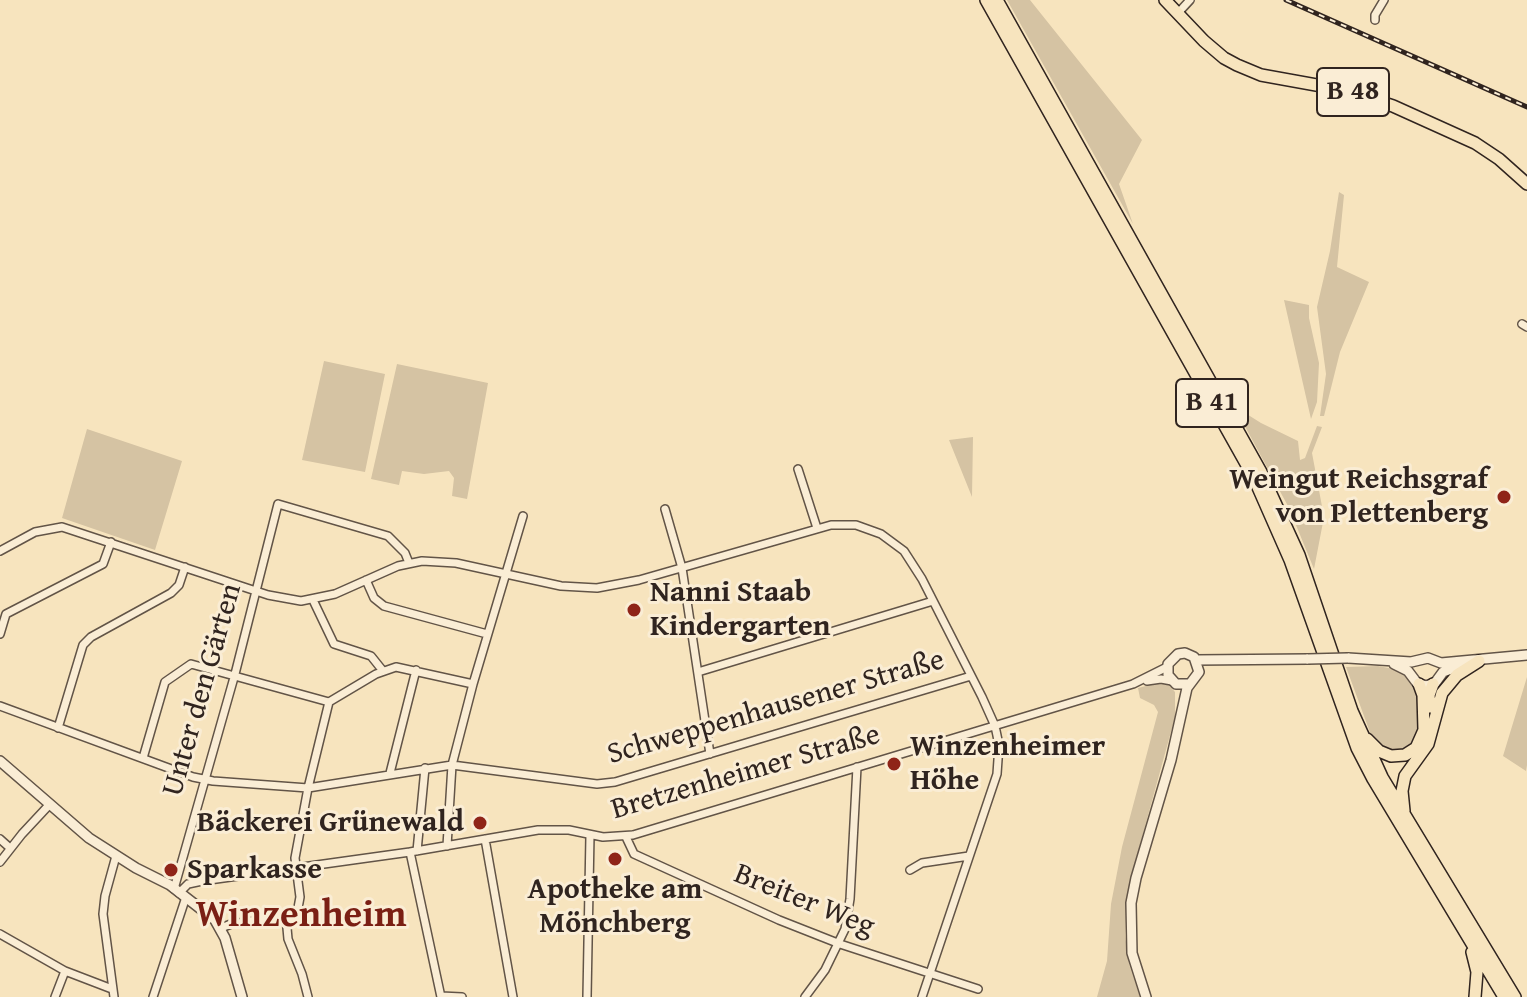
<!DOCTYPE html>
<meta charset="utf-8">
<style>
body{margin:0}
canvas{display:block;background:#f7e4be}
</style>
<canvas width="1527" height="997"></canvas>
<script>
const context = document.querySelector('canvas').getContext('2d');
context.lineJoin = 'round';
function fillPath(path, color) {
  context.fillStyle = color;
  context.fill(path, 'evenodd');
}
function shape(rows) {
  const path = new Path2D();
  for (const r of rows) {
    path.moveTo(r[0], r[1]);
    for (let i = 2; i < r.length; i += 2) path.lineTo(r[i], r[i + 1]);
  }
  return path;
}
function trace(path, color, width, dash) {
  context.strokeStyle = color;
  context.lineWidth = width;
  context.lineCap = dash ? 'butt' : 'round';
  context.setLineDash(dash || []);
  context.stroke(path);
}
function label(font, color, halo, rows, align = 'center') {
  context.font = font + ' "Gentium Book Plus",serif';
  context.lineWidth = 6;
  context.setLineDash([]);
  context.textBaseline = 'middle';
  context.strokeStyle = halo;
  context.fillStyle = color;
  for (const [text, x, y, turn = 0] of rows) {
    context.save();
    context.translate(x, y);
    context.rotate((+turn || 0) * Math.PI / 180);
    context.textAlign = isNaN(turn) ? turn : align;
    if (halo) context.strokeText(text, 0, 0);
    context.fillText(text, 0, 0);
    context.restore();
  }
}
const green = shape([
 [1007,0,1030,0,1142,140,1119,184,1133,224],
 [1339,192,1344,195,1337,267,1369,282,1340,352,1324,416,1320,416,1326,374,1317,307,1330,251],
 [1284,300,1309,305,1309,318,1319,363,1317,402,1311,419],
 [324,361,385,374,365,472,302,460],
 [397,364,488,383,467,499,452,496,454,478,449,471,424,474,402,471,399,485,371,479],
 [1234,406,1261,423,1298,441,1300,460,1305,458,1317,426,1322,427,1312,453,1324,517,1314,569,1289,508],
 [87,429,182,461,155,550,62,518],
 [973,437,972,497,949,440],
 [1378,666,1404,671,1417,689,1419,730,1413,745,1400,752,1384,750,1371,735,1346,667],
 [1527,677,1527,765,1526,771,1503,756],
 [1162,682,1168,684,1175,692,1175,717,1130,881,1126,906,1125,935,1129,964,1140,997,1097,997,1107,961,1111,904,1122,847,1158,712,1154,705,1140,698,1138,688]
]);
const minor = shape([
 [1178,13,1190,0],
 [1375,20,1375,15,1384,0],
 [1522,324,1527,327],
 [798,469,817,528],
 [665,509,682,568,710,754],
 [0,551,35,532,62,527,268,595,301,601,335,594,398,566,422,561,456,563,561,586,597,588,639,580,831,525,856,525,881,534,904,551,922,579,982,697,995,726,999,745,997,774,922,997],
 [366,580,374,598,384,606,487,634],
 [313,600,334,644,371,656,383,671],
 [0,634,6,614,103,564,111,542],
 [698,672,933,601],
 [1147,681,1161,679,1172,681],
 [0,706,193,777,213,781,308,788,452,765,597,784,615,782,971,676],
 [58,728,83,645,91,637,171,593,179,585,185,567],
 [143,758,165,682,191,664,329,702,376,674,396,667,473,684],
 [390,773,416,670],
 [626,837,634,854,779,920,840,944,978,989],
 [0,839,10,848],
 [485,839,513,997],
 [447,846,452,765,473,684,523,516],
 [417,851,425,768],
 [410,852,441,997],
 [0,862,22,834,50,804],
 [910,870,922,863,969,856],
 [174,889,235,674,278,504,388,536,405,553,409,563],
 [179,893,188,884,202,881,410,852,538,830,569,830,603,837,633,835,1133,684,1167,667],
 [286,917,288,939,302,974,308,997],
 [221,928,231,924,290,916,298,908,300,897,295,858,308,788,329,702],
 [0,934,65,971,112,989],
 [441,996,462,997],
 [55,997,65,971],
 [114,997,103,914,105,896,116,856],
 [153,997,185,900],
 [587,997,590,835],
 [805,997,825,970,845,929,850,899,857,767]
]);
const tertiary = shape([
 [1348,658,1411,662,1428,658,1441,663,1527,655],
 [1196,660,1308,659],
 [1394,664,1408,671,1417,683,1426,686,1435,683,1443,672,1459,666],
 [0,761,89,838,136,868,170,885,215,920,225,938,242,997],
 [1146,997,1132,953,1131,903,1136,878,1171,760,1187,688,1199,672,1194,657,1185,653,1178,654,1168,664,1168,675,1176,684,1188,684]
]);
const primary = shape([
 [1165,0,1204,41,1224,58,1237,65,1261,75,1344,90,1393,106,1475,143,1499,159,1527,184]
]);
const trunk = shape([
 [986,0,1253,476,1290,560,1357,748,1373,779,1504,997],
 [997,0,1261,472,1299,555,1352,711,1382,777,1515,997],
 [1430,707,1429,695,1433,684],
 [1367,739,1379,751,1391,756,1405,755,1416,748,1424,730,1423,695,1419,684],
 [1404,811,1402,791,1405,776,1428,744,1442,693,1457,675,1479,661],
 [1472,952,1477,972,1475,997]
]);
const rail = shape([
 [1286,0,1527,107]
]);
const tertiaryBridge = shape([
 [1308,659,1348,658]
]);
const markers = [
 [1504,497,8,"#8f2418"],
 [634,610,8,"#8f2418"],
 [894,764,8,"#8f2418"],
 [480,823,8,"#8f2418"],
 [615,859,8,"#8f2418"],
 [171,870,8,"#8f2418"]
];
const shields = [
 [1353,92,72],
 [1212,403,72]
];
const shieldNames = [
 ["B 48",1353,92],
 ["B 41",1212,403]
];
const poiNames = [
 ["Weingut Reichsgraf",1488,480,"right"],
 ["von Plettenberg",1488,514,"right"],
 ["Nanni Staab",650,593],
 ["Kindergarten",650,627],
 ["Winzenheimer",910,747],
 ["Höhe",910,781],
 ["Bäckerei Grünewald",464,823,"right"],
 ["Sparkasse",187,870],
 ["Apotheke am",615,890,"center"],
 ["Mönchberg",615,924,"center"]
];
const streetNames = [
 ["Unter den Gärten",203,690,-74],
 ["Schweppenhausener Straße",776,708,-16],
 ["Bretzenheimer Straße",746,773,-16],
 ["Breiter Weg",804,901,22]
];
const districtNames = [
 ["Winzenheim",301,916]
];
fillPath(green, '#d5c3a3');
trace(minor, '#625447', 10);
trace(tertiary, '#625447', 12);
trace(primary, '#30241f', 14);
trace(trunk, '#30241f', 14);
trace(minor, '#faedd5', 7);
trace(tertiary, '#faedd5', 9);
trace(primary, '#f7e4be', 11);
trace(trunk, '#f7e4be', 11);
trace(rail, '#30241f', 5);
trace(rail, '#faedd5', 2, [6]);
trace(tertiaryBridge, '#625447', 12, []);
trace(tertiaryBridge, '#faedd5', 9);
for (const [x, y, r, color] of markers) {
  const dot = new Path2D();
  dot.arc(x, y, r, 0, 2 * Math.PI);
  context.fillStyle = color;
  context.fill(dot);
  trace(dot, '#faedd5', 3);
}
for (const [x, y, w] of shields) {
  const box = new Path2D();
  box.roundRect(x - w / 2, y - 24, w, 48, 6);
  context.fillStyle = '#faedd5';
  context.fill(box);
  trace(box, '#30241f', 2);
}
label('bold 28px', '#30241f', null, shieldNames);
label('bold 30px', '#30241f', '#faedd5', poiNames, 'left');
label('30px', '#30241f', '#faedd5', streetNames);
label('bold 38px', '#7a1f14', '#faedd5', districtNames);
</script>
